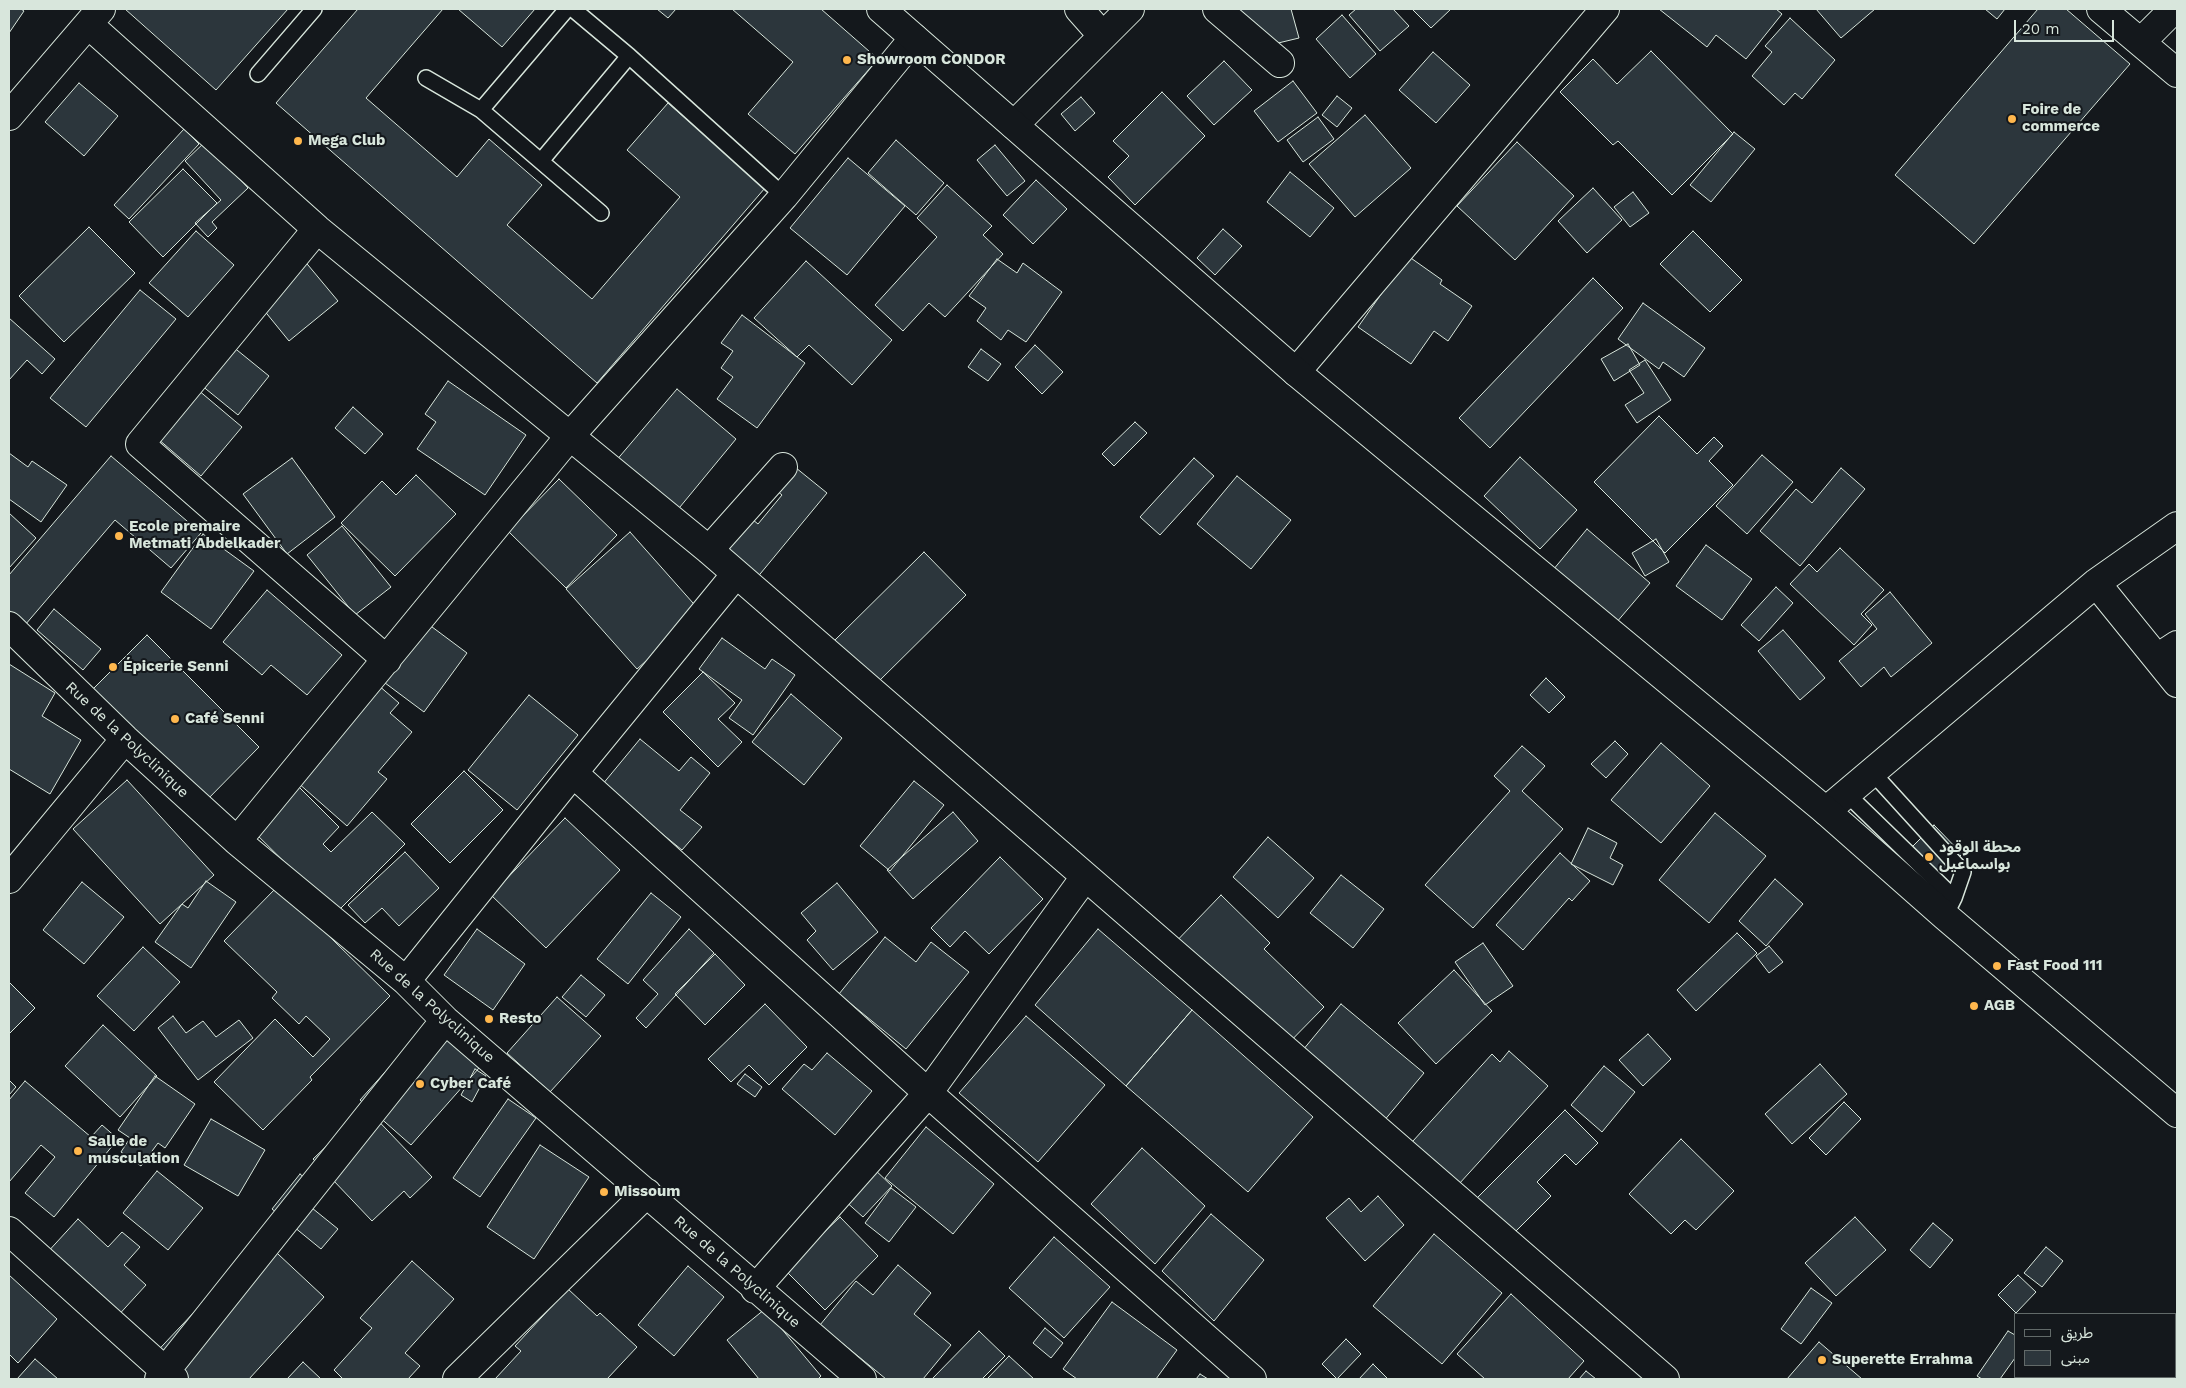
<!DOCTYPE html>
<meta charset="utf-8">
<style>
body{margin:0}
#map{position:relative;width:2186px;height:1388px;overflow:hidden;background:#14181c;font-family:"Work Sans","Noto Sans Arabic",sans-serif}
canvas{display:block}
.frame{position:absolute;inset:0;border:10px solid #d8e6dc;pointer-events:none}
.legend{position:absolute;left:2014px;top:1313px;width:162px;height:65px;box-sizing:border-box;background:#14181c;border:1px solid #626a69;margin:0;padding:6px 9px;list-style:none;font-size:15px;color:#d8e6dc}
.legend li{display:flex;align-items:center;gap:10px;height:25px}
.legend b{width:25px;border:1px solid #626a69}
.scale{position:absolute;left:2014px;top:20px;width:100px;height:22px;box-sizing:border-box;border:2px solid #d8e6dc;border-top:0;padding-left:6px;font-size:15px;line-height:18px;white-space:nowrap;color:#d8e6dc;-webkit-text-stroke:4px #14181c;paint-order:stroke}
</style>
<div id="map">
<canvas width="2186" height="1388"></canvas>
<div class="frame"></div>
<ul class="legend">
<li><b style="height:6px;background:#14181c"></b>طريق</li>
<li><b style="height:14px;background:#2c363c"></b>مبنى</li>
</ul>
<div class="scale">20 m</div>
</div>
<script>
const context = document.querySelector('canvas').getContext('2d');
context.lineJoin = 'round';
function fillPath(path, color) {
  context.fillStyle = color;
  context.fill(path, 'evenodd');
}
function shape(rows) {
  const path = new Path2D();
  for (const r of rows) {
    path.moveTo(r[0], r[1]);
    for (let i = 2; i < r.length; i += 2) path.lineTo(r[i], r[i + 1]);
  }
  return path;
}
function trace(path, color, width, dash) {
  context.strokeStyle = color;
  context.lineWidth = width;
  context.lineCap = dash ? 'butt' : 'round';
  context.setLineDash(dash || []);
  context.stroke(path);
}
function label(font, color, halo, rows, align = 'center') {
  context.font = font + ' "Work Sans","Noto Sans Arabic",sans-serif';
  context.lineWidth = 4;
  context.setLineDash([]);
  context.textBaseline = 'middle';
  context.strokeStyle = halo;
  context.fillStyle = color;
  for (const [text, x, y, turn = 0] of rows) {
    context.save();
    context.translate(x, y);
    context.rotate((+turn || 0) * Math.PI / 180);
    context.textAlign = isNaN(turn) ? turn : align;
    if (halo) context.strokeText(text, 0, 0);
    context.fillText(text, 0, 0);
    context.restore();
  }
}
const building = shape([
 [9,9,21,9,24,11,9,33,9,9],
 [125,9,288,9,216,90,125,9],
 [358,9,443,9,366,98,457,177,489,139,542,185,507,225,592,299,680,197,627,150,668,103,765,188,597,383,276,103,358,9],
 [458,9,535,9,502,47,458,9],
 [657,9,676,9,668,18,657,9],
 [732,9,821,9,878,59,795,154,748,114,793,62,732,9],
 [1235,9,1291,9,1299,38,1245,51,1235,9],
 [1356,9,1393,9,1409,26,1380,51,1349,15,1356,9],
 [1412,9,1451,9,1431,28,1412,9],
 [1659,9,1776,9,1782,14,1746,59,1716,35,1707,47,1659,9],
 [1816,9,1875,9,1841,38,1816,9],
 [1985,9,2005,9,1997,19,1985,9],
 [2038,9,2066,9,2130,64,1974,244,1895,175,2038,9],
 [1342,15,1376,54,1350,78,1316,39,1342,15],
 [1790,18,1835,60,1802,99,1795,93,1784,105,1752,76,1772,52,1765,46,1790,18],
 [1651,51,1733,134,1672,195,1618,141,1613,145,1560,92,1593,59,1617,84,1651,51],
 [1433,52,1470,85,1436,123,1399,90,1433,52],
 [1224,61,1252,90,1214,125,1187,96,1224,61],
 [1293,81,1317,113,1278,142,1254,111,1293,81],
 [79,83,118,116,84,156,45,122,79,83],
 [1162,92,1205,136,1135,205,1108,177,1129,156,1113,141,1162,92],
 [1337,96,1352,108,1337,127,1322,115,1337,96],
 [1081,97,1095,113,1075,131,1061,114,1081,97],
 [1365,115,1411,168,1355,217,1309,164,1365,115],
 [1318,117,1334,139,1303,162,1287,140,1318,117],
 [184,129,199,144,129,219,114,205,184,129],
 [1734,132,1755,149,1711,202,1690,185,1734,132],
 [896,140,944,183,916,215,868,173,896,140],
 [205,142,248,188,212,222,217,228,208,237,195,223,221,200,185,161,205,142],
 [1517,142,1574,196,1515,260,1457,206,1517,142],
 [995,145,1025,181,1007,196,977,160,995,145],
 [848,158,905,206,847,275,790,228,848,158],
 [183,169,217,203,163,257,129,222,183,169],
 [1290,172,1334,208,1310,237,1267,202,1290,172],
 [1036,180,1067,209,1033,244,1003,215,1036,180],
 [947,185,992,226,983,235,1003,254,945,317,929,303,903,331,875,305,937,237,917,218,947,185],
 [1593,188,1622,220,1587,253,1558,221,1593,188],
 [1633,192,1649,213,1630,227,1614,207,1633,192],
 [89,227,135,273,64,342,19,296,89,227],
 [1223,229,1242,246,1215,275,1197,258,1223,229],
 [196,231,234,265,188,317,149,283,196,231],
 [1693,231,1742,280,1710,312,1660,264,1693,231],
 [298,253,338,301,289,341,250,293,298,253],
 [1408,256,1442,280,1440,284,1472,306,1448,341,1434,331,1411,364,1358,327,1408,256],
 [997,259,1017,273,1023,263,1062,292,1026,342,1008,330,1001,340,977,321,986,308,969,296,997,259],
 [806,261,892,340,852,385,809,345,797,357,754,318,806,261],
 [1593,278,1623,308,1490,448,1459,418,1593,278],
 [140,290,176,319,86,427,50,398,140,290],
 [1643,303,1705,348,1684,377,1663,362,1659,369,1618,339,1643,303],
 [742,315,805,363,757,428,717,399,733,377,721,368,733,351,721,343,742,315],
 [9,318,55,359,42,374,27,360,9,380,9,318],
 [216,333,269,376,238,415,185,372,216,333],
 [1628,344,1640,365,1614,381,1601,359,1628,344],
 [1035,345,1063,372,1042,394,1015,367,1035,345],
 [981,349,1001,364,988,381,968,367,981,349],
 [1645,360,1671,400,1637,423,1625,405,1644,393,1629,370,1645,360],
 [448,381,526,435,485,495,417,449,436,422,425,414,448,381],
 [191,384,242,427,201,476,150,432,191,384],
 [677,389,736,439,675,513,615,462,677,389],
 [353,407,383,434,365,454,335,428,353,407],
 [1659,416,1697,454,1714,437,1723,446,1709,461,1733,485,1665,553,1594,482,1659,416],
 [1135,422,1147,433,1114,466,1102,454,1135,422],
 [9,453,28,467,32,461,67,485,41,522,9,499,9,453],
 [1762,455,1793,482,1747,534,1716,506,1762,455],
 [111,456,201,533,171,568,115,520,25,625,9,610,9,575,111,456],
 [1520,457,1577,510,1540,549,1484,496,1520,457],
 [292,458,335,517,287,554,243,494,292,458],
 [1194,458,1214,476,1160,535,1140,517,1194,458],
 [785,459,827,493,751,585,709,551,742,511,758,524,782,495,766,482,785,459],
 [1841,468,1865,489,1800,566,1760,531,1796,489,1812,503,1841,468],
 [416,475,456,514,395,576,341,523,382,481,396,495,416,475],
 [1237,476,1291,520,1251,569,1197,524,1237,476],
 [559,479,617,535,566,588,508,531,559,479],
 [9,513,36,538,9,568,9,513],
 [342,526,391,587,355,615,307,555,342,526],
 [1587,529,1650,583,1616,623,1553,570,1587,529],
 [630,532,701,612,637,669,566,589,630,532],
 [203,534,254,571,211,629,161,592,203,534],
 [1656,539,1669,562,1645,576,1632,553,1656,539],
 [1706,545,1752,579,1722,620,1676,586,1706,545],
 [1840,548,1884,590,1861,614,1872,625,1854,645,1790,584,1809,564,1817,572,1840,548],
 [924,552,966,595,877,683,835,640,924,552],
 [1776,587,1793,603,1759,641,1741,625,1776,587],
 [267,590,342,655,307,695,271,665,262,675,223,642,267,590],
 [1890,592,1932,643,1891,677,1884,667,1861,687,1839,661,1877,629,1865,614,1890,592],
 [54,609,101,649,83,670,37,630,54,609],
 [416,615,467,653,424,712,373,674,416,615],
 [1783,630,1825,678,1800,700,1758,651,1783,630],
 [147,635,259,747,204,803,91,691,147,635],
 [722,638,765,669,772,659,795,675,753,735,729,718,742,700,699,669,722,638],
 [9,664,55,693,42,716,81,740,50,794,9,769,9,664],
 [703,672,735,703,718,719,742,742,718,767,663,712,703,672],
 [1546,678,1565,697,1549,713,1530,695,1546,678],
 [371,679,399,703,390,713,412,732,378,772,387,779,347,826,289,775,371,679],
 [791,694,842,738,804,785,752,742,791,694],
 [529,695,578,735,517,810,468,770,529,695],
 [640,739,679,771,691,757,710,773,680,810,702,827,682,850,602,785,640,739],
 [1615,741,1628,754,1606,778,1591,764,1615,741],
 [1661,743,1710,786,1661,843,1611,800,1661,743],
 [1522,746,1545,766,1522,791,1563,829,1473,928,1425,885,1510,791,1494,776,1522,746],
 [464,771,503,810,450,863,411,824,464,771],
 [291,779,339,827,323,844,331,852,372,812,405,844,336,913,246,824,291,779],
 [127,780,214,875,160,924,73,829,127,780],
 [914,781,944,805,890,871,860,846,914,781],
 [953,812,978,841,913,899,887,870,953,812],
 [1715,813,1766,856,1709,923,1659,880,1715,813],
 [565,818,620,870,546,948,491,895,565,818],
 [1934,825,1962,854,1926,889,1898,861,1934,825],
 [1588,828,1617,843,1610,858,1623,865,1613,885,1571,864,1588,828],
 [1268,837,1314,878,1278,918,1233,877,1268,837],
 [405,852,439,888,399,926,382,908,365,923,348,905,405,852],
 [1560,853,1590,881,1572,901,1569,898,1523,950,1496,925,1560,853],
 [1000,857,1043,899,989,954,965,931,950,947,931,928,1000,857],
 [1341,875,1384,909,1353,948,1310,913,1341,875],
 [1775,879,1803,904,1766,946,1739,921,1775,879],
 [206,881,236,902,191,968,155,942,182,904,188,908,206,881],
 [82,882,124,917,84,964,43,930,82,882],
 [837,883,878,932,833,970,807,940,816,931,801,913,837,883],
 [278,886,390,996,310,1077,312,1080,263,1130,214,1082,275,1019,313,1057,330,1039,306,1016,299,1024,272,998,277,992,224,941,278,886],
 [651,893,681,917,628,984,597,959,651,893],
 [1221,895,1270,943,1264,949,1324,1007,1275,1057,1167,951,1221,895],
 [477,929,525,964,493,1010,444,975,477,929],
 [689,929,714,953,646,1028,636,1018,658,994,643,980,689,929],
 [1098,929,1192,1010,1126,1086,1035,1005,1098,929],
 [1737,933,1757,953,1696,1011,1677,990,1737,933],
 [885,937,916,962,931,942,969,972,906,1049,839,994,885,937],
 [1483,943,1513,986,1485,1005,1455,962,1483,943],
 [1769,946,1783,962,1769,973,1756,956,1769,946],
 [143,947,180,982,134,1031,97,996,143,947],
 [715,954,745,985,705,1025,675,994,715,954],
 [1454,970,1492,1011,1436,1064,1398,1023,1454,970],
 [581,975,605,995,586,1017,562,997,581,975],
 [9,982,35,1008,9,1034,9,982],
 [557,997,601,1036,550,1092,507,1053,557,997],
 [765,1004,807,1047,769,1085,749,1065,731,1082,708,1059,765,1004],
 [1341,1004,1424,1073,1378,1128,1293,1062,1341,1004],
 [1192,1010,1313,1117,1248,1192,1126,1086,1192,1010],
 [173,1016,186,1033,203,1021,216,1037,239,1020,253,1038,198,1080,158,1028,173,1016],
 [1026,1016,1105,1085,1038,1162,959,1093,1026,1016],
 [429,1023,479,1068,411,1145,360,1100,429,1023],
 [103,1025,157,1076,120,1117,65,1066,103,1025],
 [1648,1034,1671,1059,1643,1086,1619,1060,1648,1034],
 [1509,1051,1548,1086,1449,1195,1403,1152,1492,1054,1500,1062,1509,1051],
 [827,1053,872,1091,835,1135,782,1089,804,1064,812,1070,827,1053],
 [1820,1064,1847,1094,1792,1144,1765,1114,1820,1064],
 [1604,1066,1635,1092,1602,1132,1571,1105,1604,1066],
 [475,1069,486,1076,472,1102,461,1095,475,1069],
 [745,1074,762,1087,755,1097,737,1084,745,1074],
 [155,1076,195,1104,165,1148,158,1143,141,1166,121,1152,130,1138,118,1130,155,1076],
 [9,1080,16,1087,9,1095,9,1080],
 [25,1081,91,1137,102,1125,118,1139,54,1217,25,1193,55,1157,41,1145,9,1182,9,1100,25,1081],
 [508,1099,536,1118,480,1197,453,1178,508,1099],
 [1844,1102,1861,1119,1826,1155,1809,1138,1844,1102],
 [366,1108,432,1177,410,1198,404,1191,372,1221,313,1159,366,1108],
 [1565,1110,1598,1143,1576,1165,1565,1154,1537,1182,1551,1196,1502,1245,1466,1209,1565,1110],
 [211,1119,265,1150,238,1196,184,1165,211,1119],
 [926,1127,994,1184,953,1234,885,1178,926,1127],
 [1681,1139,1734,1191,1696,1230,1685,1220,1671,1234,1629,1194,1681,1139],
 [540,1145,589,1177,534,1259,487,1227,540,1145],
 [1142,1148,1205,1206,1155,1264,1091,1204,1142,1148],
 [872,1167,892,1186,863,1217,843,1199,872,1167],
 [157,1171,203,1208,168,1250,123,1213,157,1171],
 [300,1174,324,1194,312,1208,338,1229,321,1249,272,1209,300,1174],
 [891,1188,916,1207,889,1242,865,1223,891,1188],
 [1378,1196,1404,1225,1365,1261,1326,1218,1349,1198,1361,1212,1378,1196],
 [1211,1214,1264,1260,1214,1321,1162,1271,1211,1214],
 [840,1217,878,1256,825,1310,785,1270,840,1217],
 [1855,1217,1886,1250,1836,1296,1805,1263,1855,1217],
 [78,1219,108,1247,122,1232,140,1247,124,1265,146,1285,115,1319,45,1255,78,1219],
 [1933,1223,1953,1240,1930,1268,1910,1250,1933,1223],
 [1434,1234,1502,1293,1442,1364,1373,1306,1434,1234],
 [1054,1237,1110,1287,1064,1338,1009,1288,1054,1237],
 [263,1240,324,1297,249,1379,166,1379,147,1362,198,1308,216,1325,263,1240],
 [2046,1247,2063,1261,2042,1287,2024,1273,2046,1247],
 [412,1261,454,1299,405,1353,420,1366,408,1379,343,1379,334,1370,372,1328,360,1318,412,1261],
 [898,1265,931,1293,914,1314,951,1345,923,1379,886,1379,820,1325,856,1281,873,1295,898,1265],
 [688,1266,724,1297,674,1356,638,1325,688,1266],
 [9,1275,57,1319,18,1363,9,1354,9,1275],
 [2018,1275,2036,1292,2016,1313,1998,1295,2018,1275],
 [1811,1288,1832,1303,1801,1344,1781,1329,1811,1288],
 [568,1289,597,1316,600,1313,637,1347,607,1379,495,1379,521,1351,515,1346,568,1289],
 [1511,1294,1584,1361,1568,1379,1485,1379,1457,1354,1511,1294],
 [1112,1302,1177,1350,1156,1379,1077,1379,1063,1369,1112,1302],
 [765,1309,821,1376,818,1379,759,1379,727,1340,765,1309],
 [1045,1328,1063,1343,1051,1358,1033,1343,1045,1328],
 [979,1331,1005,1356,982,1379,932,1379,979,1331],
 [2008,1331,2015,1335,2015,1358,2000,1379,1982,1379,1977,1376,2008,1331],
 [1346,1339,1361,1354,1337,1379,1322,1364,1346,1339],
 [1819,1342,1862,1379,1787,1379,1819,1342],
 [1009,1356,1034,1379,987,1379,1009,1356],
 [35,1359,58,1379,17,1379,35,1359],
 [303,1362,321,1379,287,1379,303,1362],
 [1373,1364,1388,1379,1359,1379,1373,1364],
 [1586,1371,1596,1379,1579,1379,1586,1371],
 [1200,1374,1208,1379,1196,1379,1200,1374]
]);
const service = shape([
 [573,9,629,56,784,196],
 [258,74,314,9],
 [426,78,481,110,601,213],
 [481,110,567,9],
 [541,161,629,56],
 [1871,771,1963,872,1954,898,1945,916],
 [1847,794,1954,898]
]);
const minor = shape([
 [1079,9,1102,35],
 [1217,9,1280,63],
 [2101,9,2177,73],
 [88,24,317,229,709,550,1665,1379],
 [2141,42,2174,9],
 [9,116,101,9],
 [1014,125,1130,9],
 [317,229,140,444,387,660],
 [1296,372,1605,9],
 [709,550,783,467],
 [2096,583,2177,683],
 [9,626,125,739,237,841,406,981,445,1020,862,1379],
 [2157,658,2177,645],
 [573,773,928,1093,1252,1379],
 [1826,811,2096,583,2177,526],
 [237,841,569,437,784,196,914,38],
 [9,879,125,739],
 [406,981,573,773,736,574],
 [9,1231,174,1379],
 [755,1289,928,1093,1085,877],
 [159,1379,445,1020],
 [457,1379,647,1193]
]);
const primary = shape([
 [881,9,1296,372,1826,811,1945,916,2177,1113]
]);
const markers = [
 [847,60,5,"#ffb74d"],
 [2012,119,5,"#ffb74d"],
 [298,141,5,"#ffb74d"],
 [119,536,5,"#ffb74d"],
 [113,667,5,"#ffb74d"],
 [175,719,5,"#ffb74d"],
 [1929,857,5,"#ffb74d"],
 [1997,966,5,"#ffb74d"],
 [1974,1006,5,"#ffb74d"],
 [489,1019,5,"#ffb74d"],
 [420,1084,5,"#ffb74d"],
 [78,1151,5,"#ffb74d"],
 [604,1192,5,"#ffb74d"],
 [1822,1360,5,"#ffb74d"]
];
const poiNames = [
 ["Showroom CONDOR",857,60],
 ["Foire de",2022,110],
 ["commerce",2022,127],
 ["Mega Club",308,141],
 ["Ecole premaire",129,527],
 ["Metmati Abdelkader",129,544],
 ["Épicerie Senni",123,667],
 ["Café Senni",185,719],
 ["محطة الوقود",1939,848],
 ["بواسماعيل",1939,865],
 ["Fast Food 111",2007,966],
 ["AGB",1984,1006],
 ["Resto",499,1019],
 ["Cyber Café",430,1084],
 ["Salle de",88,1142],
 ["musculation",88,1159],
 ["Missoum",614,1192],
 ["Superette Errahma",1832,1360]
];
const streetNames = [
 ["Rue de la Polyclinique",127,740,43],
 ["Rue de la Polyclinique",432,1006,42],
 ["Rue de la Polyclinique",737,1272,41]
];
fillPath(building, '#2c363c');
trace(building, '#d8e6dc', 1);
trace(service, '#d8e6dc', 18);
trace(minor, '#d8e6dc', 30);
trace(primary, '#d8e6dc', 30);
trace(service, '#14181c', 15);
trace(minor, '#14181c', 28);
trace(primary, '#14181c', 28);
for (const [x, y, r, color] of markers) {
  const dot = new Path2D();
  dot.arc(x, y, r, 0, 2 * Math.PI);
  context.fillStyle = color;
  context.fill(dot);
  trace(dot, '#14181c', 2);
}
label('bold 15px', '#d8e6dc', '#14181c', poiNames, 'left');
label('15px', '#d8e6dc', '#14181c', streetNames);
</script>
